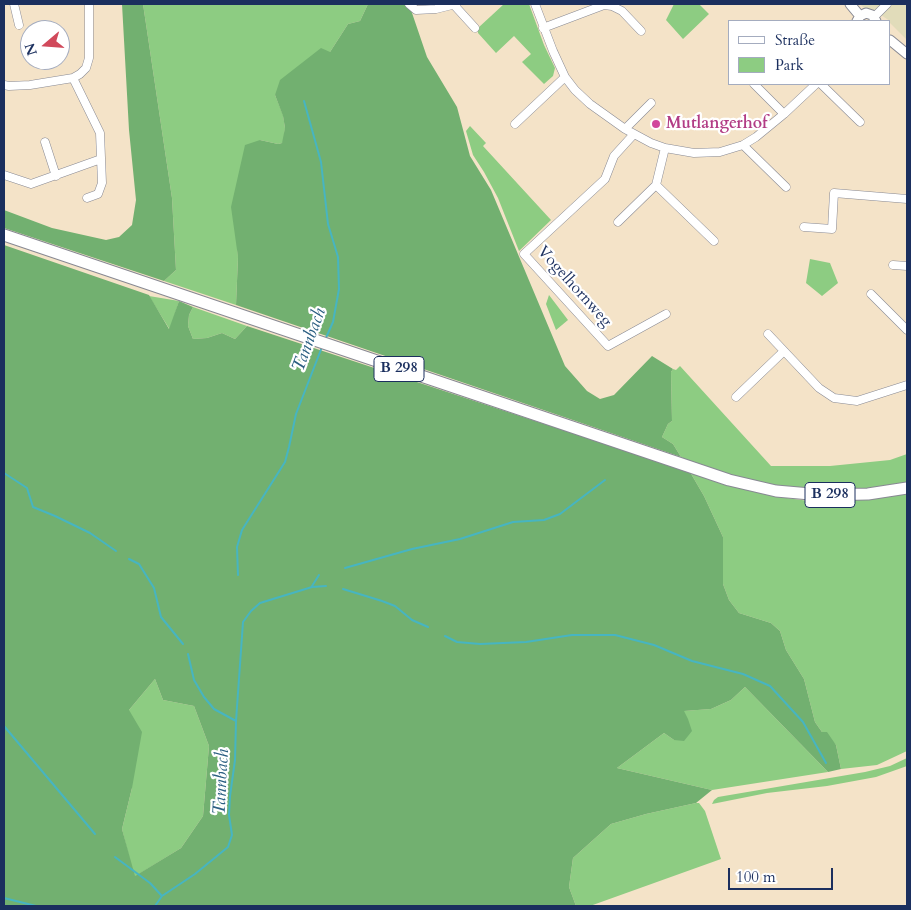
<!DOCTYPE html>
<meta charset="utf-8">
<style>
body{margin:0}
#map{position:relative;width:911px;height:910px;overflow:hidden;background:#f4e3c8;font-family:Cardo,serif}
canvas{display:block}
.frame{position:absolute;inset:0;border:5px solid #1b2f5e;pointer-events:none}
.legend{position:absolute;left:728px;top:20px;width:162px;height:65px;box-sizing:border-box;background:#fff;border:1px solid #a4acbf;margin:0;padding:6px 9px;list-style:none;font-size:15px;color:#1b2f5e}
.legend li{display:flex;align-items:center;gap:10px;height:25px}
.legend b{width:25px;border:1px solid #a4acbf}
.north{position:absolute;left:20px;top:20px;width:50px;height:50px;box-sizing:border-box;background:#fff;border:1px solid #a4acbf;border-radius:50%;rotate:252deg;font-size:14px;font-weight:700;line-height:20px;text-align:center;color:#1b2f5e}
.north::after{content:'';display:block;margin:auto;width:18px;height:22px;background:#d1495b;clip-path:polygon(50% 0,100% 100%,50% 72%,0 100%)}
.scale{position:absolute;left:728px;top:868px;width:105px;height:22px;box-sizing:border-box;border:2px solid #1b2f5e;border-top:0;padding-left:6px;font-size:15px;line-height:18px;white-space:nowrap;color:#1b2f5e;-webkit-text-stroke:4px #fff;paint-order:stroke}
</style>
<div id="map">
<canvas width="911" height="910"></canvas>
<div class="frame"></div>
<ul class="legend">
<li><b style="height:6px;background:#fff"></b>Straße</li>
<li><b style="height:14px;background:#8dcc82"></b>Park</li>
</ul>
<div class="north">N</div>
<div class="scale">100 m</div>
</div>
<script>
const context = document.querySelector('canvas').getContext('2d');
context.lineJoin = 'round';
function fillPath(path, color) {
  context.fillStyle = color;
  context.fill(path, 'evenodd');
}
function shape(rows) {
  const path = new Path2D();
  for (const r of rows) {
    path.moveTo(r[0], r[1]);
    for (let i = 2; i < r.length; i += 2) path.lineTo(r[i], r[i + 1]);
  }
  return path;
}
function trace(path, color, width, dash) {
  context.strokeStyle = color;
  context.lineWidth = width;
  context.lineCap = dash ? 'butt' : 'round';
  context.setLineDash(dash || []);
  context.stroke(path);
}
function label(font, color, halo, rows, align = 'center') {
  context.font = font + ' Cardo,serif';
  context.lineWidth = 4.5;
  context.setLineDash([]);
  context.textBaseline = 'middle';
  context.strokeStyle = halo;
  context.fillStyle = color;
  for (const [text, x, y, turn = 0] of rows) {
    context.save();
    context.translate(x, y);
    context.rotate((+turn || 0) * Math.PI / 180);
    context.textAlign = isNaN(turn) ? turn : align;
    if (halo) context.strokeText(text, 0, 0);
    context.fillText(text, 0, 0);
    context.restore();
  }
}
const built = shape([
 [860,4,907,4,907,40,890,23,890,21,872,9,864,8]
]);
const green = shape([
 [143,4,368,4,360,21,348,24,330,52,275,95,283,115,285,128,284,140,282,143,278,144,260,140,236,232,238,257,236,305,164,281,176,270,172,198],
 [504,4,529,4,544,45,555,68,553,76,544,84,522,62,531,54,514,36,496,53,478,33,478,28],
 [674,4,699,4,709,14,683,39,666,20],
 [470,126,486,143,483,146,551,220,519,251,498,198,484,172,473,155,466,131],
 [810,259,830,263,838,283,822,296,806,283],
 [549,295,568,320,556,330,546,304],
 [149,296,179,301,170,330],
 [193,307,247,326,235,339,222,333,207,338,193,339,188,326,189,315],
 [680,366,771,466,830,466,890,460,907,454,907,482,864,489,806,489,774,485,703,468,681,457,673,444,662,437,668,424,672,421,671,372,673,369,676,370],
 [690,472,779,497,809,501,863,500,907,494,907,751,877,765,841,769,836,745,822,732,815,722,804,679,786,650,780,631,771,623,739,613,729,600,723,584,723,537,704,496],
 [155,679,163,700,194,706,209,746,203,816,181,848,134,877,122,829,132,788,129,710],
 [745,687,828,772,712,790,617,768,664,733,674,740,683,711,711,709,731,700],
 [907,758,907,766,876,777,827,786,767,793,712,804,714,800,718,797,865,772,890,766],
 [696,803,699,803,705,811,721,859,590,906,576,906,569,887,573,858,611,824,646,814]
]);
const forest = shape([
 [122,4,143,4,172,198,176,270,164,281,4,228,4,210,52,228,106,240,119,237,132,225,136,200,129,130],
 [368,4,404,4,411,10,427,57,457,107,470,156,491,190,565,366,587,391,600,399,614,395,652,356,673,369,671,372,672,421,668,424,662,437,673,444,681,457,236,305,238,257,231,207,245,145,260,140,278,144,282,143,285,128,283,116,275,95,280,80,321,48,330,52,348,24,360,21],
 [4,245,149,295,169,329,179,301,193,307,189,315,188,326,193,339,207,338,222,333,235,339,247,326,690,472,704,496,723,537,723,584,729,600,739,613,771,623,780,631,786,650,804,679,815,722,822,732,827,732,836,745,841,769,828,772,745,687,731,700,711,709,684,711,688,719,692,731,684,741,674,740,664,733,617,768,712,790,696,803,646,814,611,824,573,858,569,887,576,906,4,906],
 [155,679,163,700,194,706,209,746,203,816,181,848,135,876,122,829,132,788,142,732,129,710]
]);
const stream = shape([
 [304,101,321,162,328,224,338,257,339,289,333,322,325,340],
 [4,473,27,488,33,507,55,516,90,533,116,551],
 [129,559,139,564,154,588,161,617,183,644],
 [345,568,412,549,460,539,513,522,544,520,560,514,605,480],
 [238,575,237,547,242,530,285,462,289,447,296,414,322,347],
 [312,586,319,575],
 [343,589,382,601,395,606,412,620,428,627],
 [445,636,457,642,480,644,526,642,572,635,615,635,654,645,692,661,743,674,770,686,803,722,826,763],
 [188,654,194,680,204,697,214,709,236,721],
 [4,726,95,834],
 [115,857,150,883,162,896],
 [4,898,36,906],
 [155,906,162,896,195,874,228,847,232,835,229,815,230,796,235,760,236,721,243,622,251,611,260,603,312,587,326,586]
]);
const minor = shape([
 [14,4,19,25],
 [409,4,416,10,436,9,456,4],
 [535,4,553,51,565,77,575,90,590,104,625,129,651,143,665,148,694,153,720,152,743,145,756,137,784,114,816,84],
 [454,5,475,28],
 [874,17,887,4],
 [543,28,604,5,612,6,622,11,641,31],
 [73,78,100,133,102,183,98,194,87,198],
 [754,84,784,114],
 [821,84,860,122],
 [4,85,9,86,30,85,73,78,80,74,86,68,89,58,89,4],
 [515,124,565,77],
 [625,129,651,103],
 [634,134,614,156,605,179,524,254,608,346,666,314],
 [45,142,56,176],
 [743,145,786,187],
 [4,175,31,184,101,159],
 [656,185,714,241],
 [618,222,656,185,665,148],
 [804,227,832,229,834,193,907,199],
 [893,265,907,266],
 [871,294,907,330],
 [768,334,819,388,834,398,857,401,907,385],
 [736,397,784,351]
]);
const tertiary = shape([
 [850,4,860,16],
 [857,21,860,16,866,13,872,15,876,21],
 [890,40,907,54]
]);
const primary = shape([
 [4,235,729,480,776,491,822,495,868,494,907,488]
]);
const markers = [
 [656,124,5,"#d1479c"]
];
const shields = [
 [399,369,50],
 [830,495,50]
];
const shieldNames = [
 ["B 298",399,369],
 ["B 298",830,495]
];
const hotelNames = [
 ["Mutlangerhof",666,124]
];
const streetNames = [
 ["Vogelhornweg",574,287,48]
];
const waterNames = [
 ["Tannbach",310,340,-70],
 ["Tannbach",222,782,-87]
];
fillPath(built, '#e1dcba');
fillPath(green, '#8dcc82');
fillPath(forest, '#72b070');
trace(stream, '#47b5c1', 2);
trace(minor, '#888993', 9);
trace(tertiary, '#888993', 11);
trace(primary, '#888993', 13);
trace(minor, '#fff', 8);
trace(tertiary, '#fff', 9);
trace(primary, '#fff', 11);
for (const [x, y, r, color] of markers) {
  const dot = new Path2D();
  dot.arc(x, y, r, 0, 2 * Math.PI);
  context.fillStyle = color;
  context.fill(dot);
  trace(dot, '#fff', 2);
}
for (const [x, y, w] of shields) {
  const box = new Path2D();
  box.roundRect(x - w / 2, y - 12.5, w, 25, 4);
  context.fillStyle = '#fff';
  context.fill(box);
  trace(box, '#1b2f5e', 1);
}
label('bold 15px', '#1b2f5e', null, shieldNames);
label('bold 16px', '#b23c85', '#fff', hotelNames, 'left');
label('16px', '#1b2f5e', '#fff', streetNames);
label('italic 18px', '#2a5e81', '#fff', waterNames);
</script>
